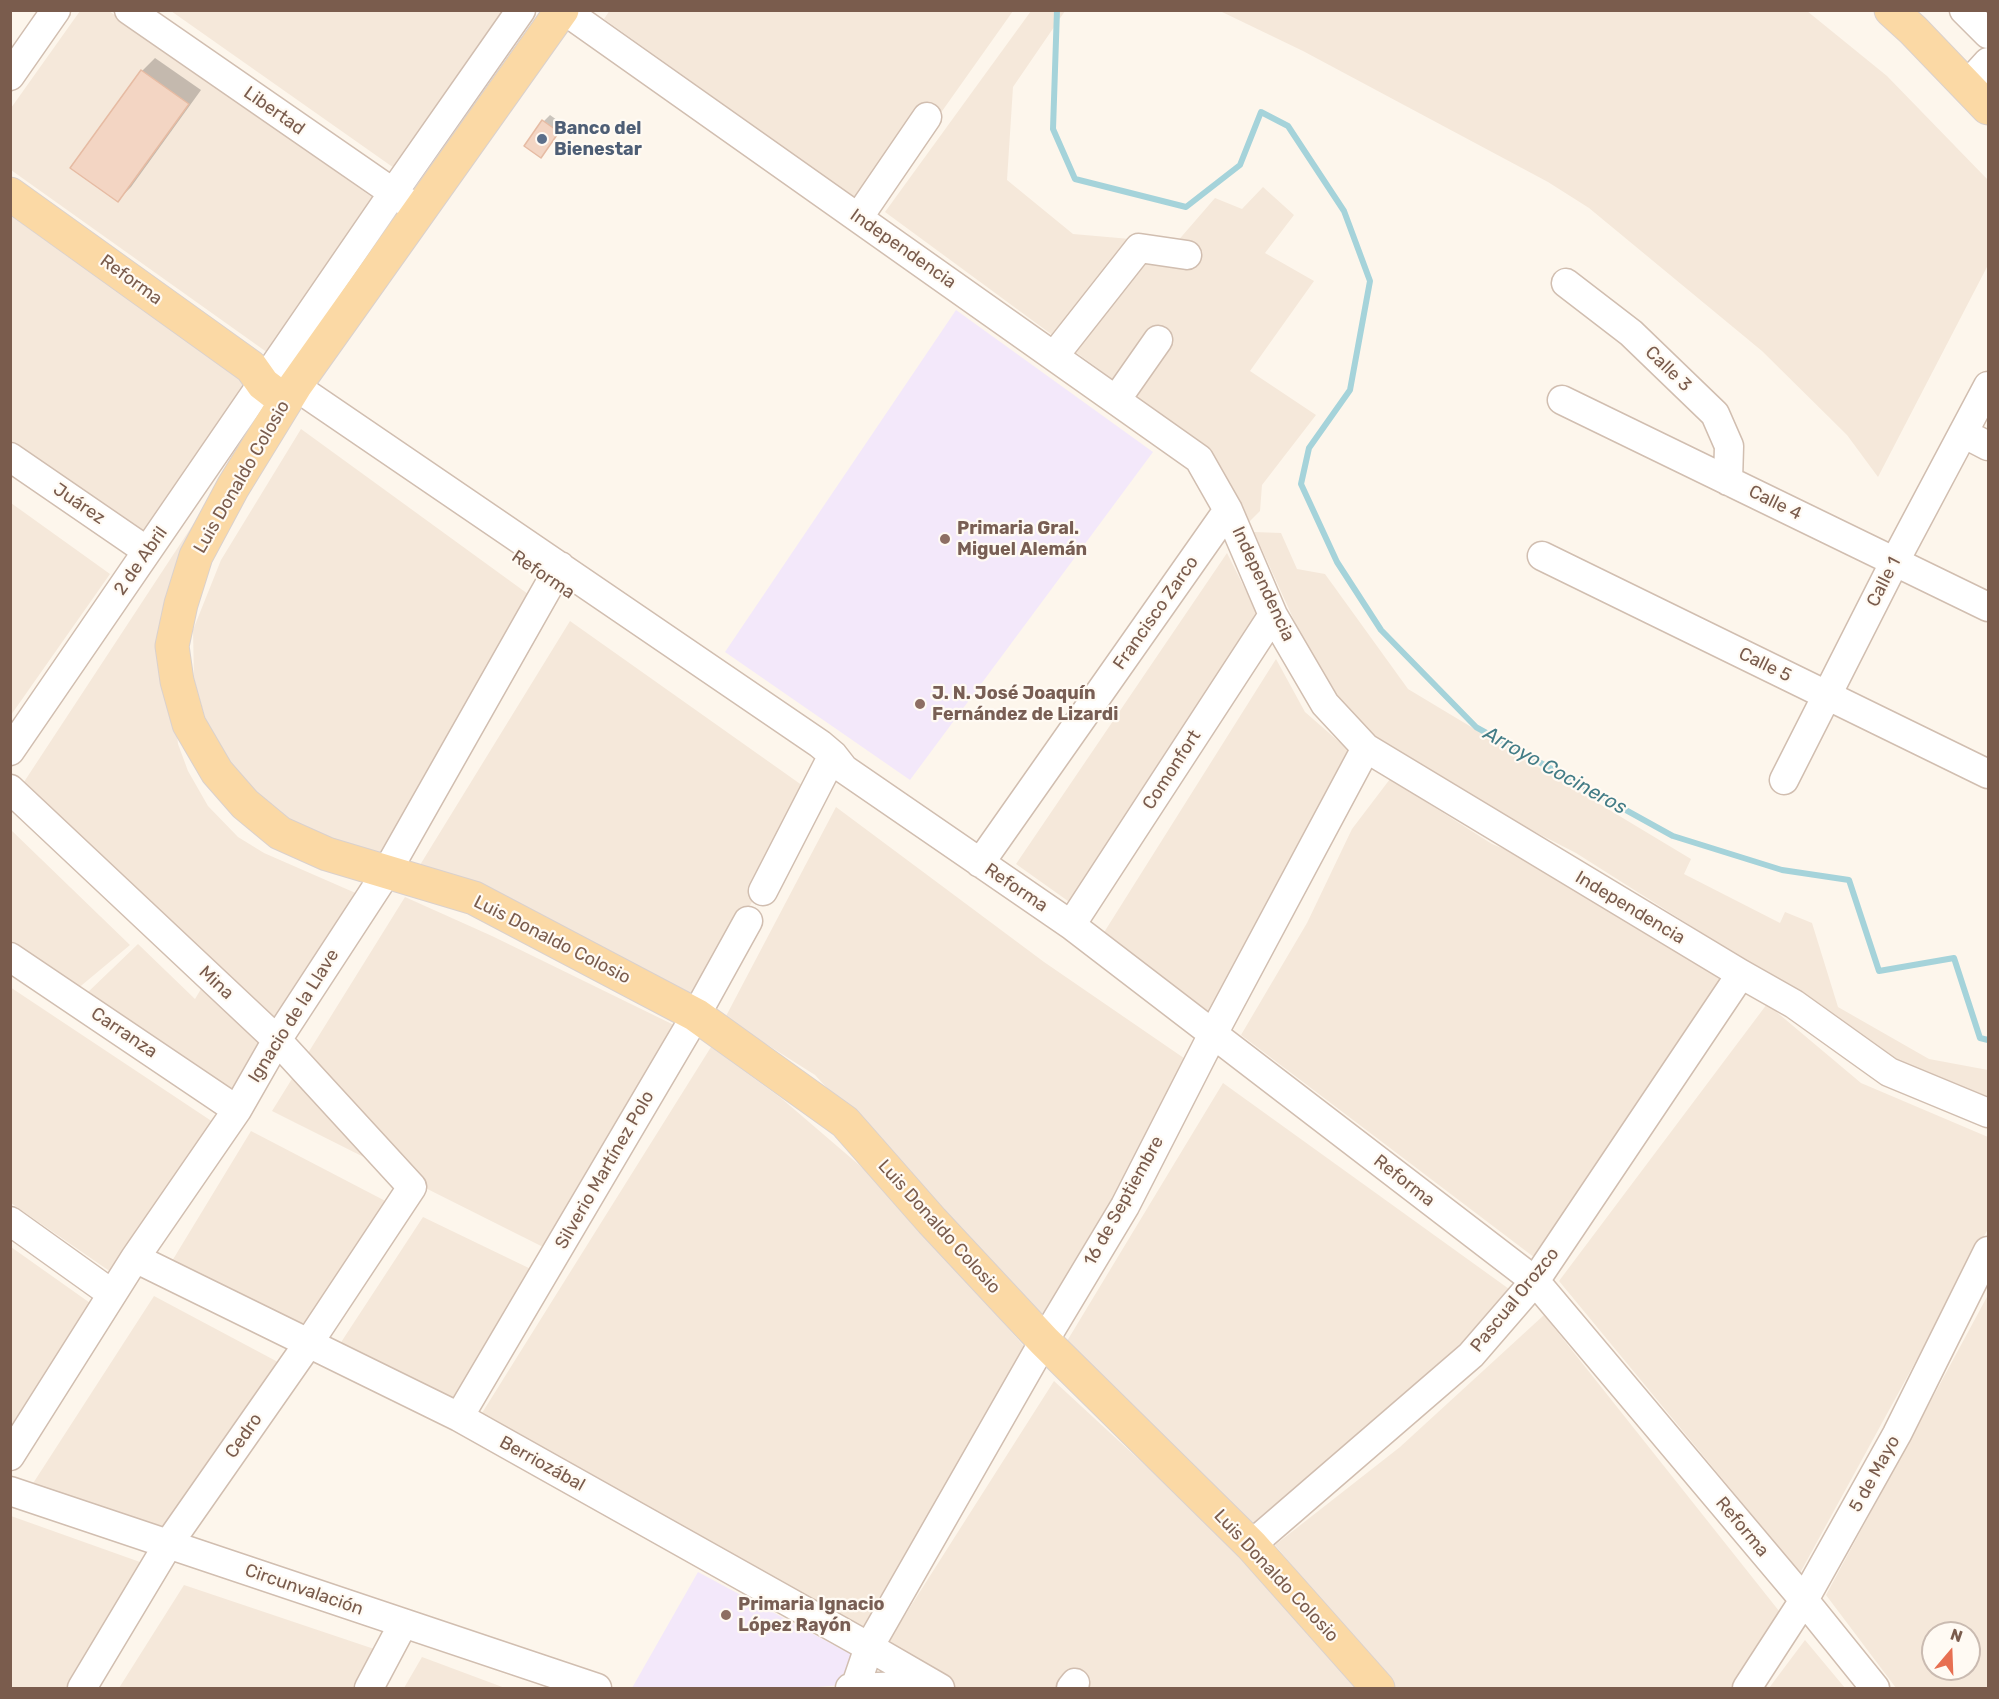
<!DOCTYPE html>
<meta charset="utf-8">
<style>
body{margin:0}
#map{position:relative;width:1999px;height:1699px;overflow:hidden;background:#fdf6ec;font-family:Rubik,sans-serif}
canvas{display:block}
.frame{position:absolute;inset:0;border:12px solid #7a5c4d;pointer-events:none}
.north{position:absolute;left:1921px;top:1621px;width:60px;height:60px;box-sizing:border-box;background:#fffaf3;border:2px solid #cabbb1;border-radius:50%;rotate:19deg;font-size:16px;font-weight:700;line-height:24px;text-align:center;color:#7a5c4d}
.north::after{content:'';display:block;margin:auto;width:21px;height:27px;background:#e76f51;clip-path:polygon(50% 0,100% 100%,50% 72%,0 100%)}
</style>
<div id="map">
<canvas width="1999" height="1699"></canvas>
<div class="frame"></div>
<div class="north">N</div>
</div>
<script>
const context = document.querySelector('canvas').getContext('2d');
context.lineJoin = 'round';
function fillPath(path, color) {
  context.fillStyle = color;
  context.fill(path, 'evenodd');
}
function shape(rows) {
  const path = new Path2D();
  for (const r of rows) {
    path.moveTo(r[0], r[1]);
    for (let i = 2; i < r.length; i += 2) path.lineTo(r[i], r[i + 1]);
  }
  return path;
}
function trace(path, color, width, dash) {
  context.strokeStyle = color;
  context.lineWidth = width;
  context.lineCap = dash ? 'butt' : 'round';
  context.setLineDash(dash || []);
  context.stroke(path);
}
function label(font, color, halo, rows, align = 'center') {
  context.font = font + ' Rubik,sans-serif';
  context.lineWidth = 4.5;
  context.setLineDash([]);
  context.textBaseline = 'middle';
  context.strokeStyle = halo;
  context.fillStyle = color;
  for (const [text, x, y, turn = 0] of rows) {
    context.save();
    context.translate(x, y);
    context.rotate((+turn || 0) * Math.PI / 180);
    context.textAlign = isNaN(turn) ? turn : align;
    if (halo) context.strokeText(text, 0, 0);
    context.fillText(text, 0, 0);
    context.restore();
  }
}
const residential = shape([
 [610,10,818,12,1013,11,872,210,604,19],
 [80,11,109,11,383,205,275,358,11,170,11,108],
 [171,11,521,11,404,175],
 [1031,11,1065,11,1013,87,1007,180,1073,234,1176,243,1215,198,1242,209,1263,187,1294,215,1265,253,1314,281,1250,371,1316,415,1262,485,1260,511,1243,528,1172,423,885,212],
 [1220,11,1807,11,1887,76,1988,180,1988,265,1878,477,1847,435,1762,351,1589,208,1548,182,1303,51],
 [11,216,253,388,144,541,11,446],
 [261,421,166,622,178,744,188,771,208,806,238,837,264,853,367,898,238,1096,86,994,138,944,195,999,210,974,20,788],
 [301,429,539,602,385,860,324,844,254,803,210,734,194,679,193,630,221,560],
 [11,503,110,574,11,715],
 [1254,532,1281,533,1297,569,1325,574,1408,689,1691,859,1684,874,1780,923,1785,912,1812,923,1838,1007,1929,1059,1988,1070,1988,1113,1883,1073,1781,983,1576,853,1502,815,1365,739,1326,691],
 [1227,553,1266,631,1082,911,1016,864],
 [570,621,813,793,697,1000,420,865],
 [1276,659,1305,712,1352,753,1215,1020,1103,934],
 [1390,779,1492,844,1548,867,1739,986,1543,1264,1241,1035,1307,923,1352,829],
 [836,807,1044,962,1194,1065,1043,1322,815,1075,725,1018],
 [10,829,130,945,76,990,11,944],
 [405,897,492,936,678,1027,549,1250,272,1111],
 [10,987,222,1128,121,1279,11,1203],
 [1767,1004,1861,1083,1988,1137,1988,1229,1800,1573,1559,1281],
 [711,1047,781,1098,879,1182,1030,1353,862,1643,472,1429],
 [1223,1083,1516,1294,1254,1528,1064,1346],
 [251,1131,395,1206,311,1341,169,1266],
 [423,1217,537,1272,452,1417,334,1353],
 [11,1247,100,1310,11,1449],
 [1988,1295,1988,1688,1896,1688,1826,1595],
 [1933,1633,1969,1633,1969,1669,1933,1669],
 [154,1296,291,1369,175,1539,30,1488],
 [1544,1315,1783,1616,1737,1688,1389,1688,1357,1643,1275,1545,1400,1447],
 [1054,1381,1225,1539,1279,1598,1355,1688,941,1688,879,1656],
 [11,1516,154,1567,78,1688,11,1688],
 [184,1585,386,1653,364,1688,119,1688],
 [1805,1640,1845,1688,1769,1688],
 [422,1657,505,1688,404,1688]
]);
const education = shape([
 [956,310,1153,452,910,780,725,652],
 [698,1572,858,1658,843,1685,805,1688,632,1688]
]);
const shadow = shape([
 [155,58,201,90,131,187,118,200,72,168,142,71],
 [550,115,564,125,541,156,544,121]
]);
const stream = shape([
 [1057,10,1053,129,1075,179,1186,207,1240,165,1261,112,1288,126,1344,211,1370,281,1350,390,1309,448,1301,484,1337,562,1381,630,1476,727,1673,836,1782,870,1849,880,1879,971,1954,958,1980,1038,1988,1040]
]);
const building = shape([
 [141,70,189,104,118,202,70,168,141,70],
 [542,120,559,132,541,158,524,146,542,120]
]);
const minor = shape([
 [129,10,408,203],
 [564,10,1199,459,1228,510,1273,615,1325,704,1366,748,1741,974,1794,1004,1889,1072,1988,1113],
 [1964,10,1988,34],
 [10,76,56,10],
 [1967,85,1988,62],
 [858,218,927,117],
 [1566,283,1631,333,1715,414,1729,446,1728,481],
 [1054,356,1139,248,1187,255],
 [295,386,820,744,833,755,844,769,1071,925,1535,1281,1804,1600,1875,1688],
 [1116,400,1158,340],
 [1562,400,1988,607],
 [1963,433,1988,446],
 [10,457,147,551],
 [1542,556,1988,774],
 [10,751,393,193,521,10],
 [1784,780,1895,561,1988,386],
 [10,789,277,1040,412,1187,308,1344,169,1543,82,1688],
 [980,863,1228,510],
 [763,891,833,755],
 [1071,925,1273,615],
 [10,957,237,1110],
 [10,1221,112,1294],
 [135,1258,459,1417,869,1647,940,1688],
 [459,1417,696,1015,748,921],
 [10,1456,135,1258,237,1110,277,1040,386,873,560,566],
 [10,1491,597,1688],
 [1251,1545,1471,1355,1535,1281,1741,974],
 [369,1688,403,1624],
 [850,1688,934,1685],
 [855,1688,869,1647,1044,1341,1125,1206,1213,1034,1366,748],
 [1071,1688,1075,1683],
 [1747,1688,1804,1600,1897,1434,1988,1251]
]);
const major = shape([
 [562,10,295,386,233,487,196,556,181,604,172,646,177,681,189,724,217,772,245,804,280,833,327,854,474,898,696,1015,845,1122,932,1221,1044,1341,1251,1545,1378,1688],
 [1891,10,1913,30,1988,108],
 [10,194,251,367,263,384,285,401]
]);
const markers = [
 [542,139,6,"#5c6f8a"],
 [945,539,6,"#8d6e63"],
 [920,704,6,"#8d6e63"],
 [726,1615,6,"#8d6e63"]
];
const streetNames = [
 ["Libertad",274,111,35],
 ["Independencia",903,249,35],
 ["Reforma",131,280,36],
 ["Calle 3",1668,369,44],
 ["Luis Donaldo Colosio",242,477,-60],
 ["Calle 4",1775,503,26],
 ["Juárez",79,504,34],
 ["2 de Abril",141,561,-55],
 ["Reforma",543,575,34],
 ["Calle 1",1884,582,-63],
 ["Independencia",1263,584,65],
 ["Francisco Zarco",1156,613,-55],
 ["Calle 5",1765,665,26],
 ["Comonfort",1172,770,-57],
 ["Reforma",1016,888,34],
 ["Independencia",1630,908,31],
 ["Luis Donaldo Colosio",552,940,27],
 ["Mina",216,983,43],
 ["Ignacio de la Llave",294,1016,-58],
 ["Carranza",124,1033,34],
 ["Silverio Martínez Polo",605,1170,-60],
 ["Reforma",1404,1181,38],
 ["16 de Septiembre",1124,1201,-61],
 ["Luis Donaldo Colosio",939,1227,48],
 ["Pascual Orozco",1515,1300,-51],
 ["Cedro",244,1436,-55],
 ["Berriozábal",542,1464,29],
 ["5 de Mayo",1875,1474,-61],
 ["Reforma",1742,1527,50],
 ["Luis Donaldo Colosio",1276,1576,47],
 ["Circunvalación",304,1590,19]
];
const serviceNames = [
 ["Banco del",554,129],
 ["Bienestar",554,150]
];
const educationNames = [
 ["Primaria Gral.",957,529],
 ["Miguel Alemán",957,550],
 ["J. N. José Joaquín",932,694],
 ["Fernández de Lizardi",932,715],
 ["Primaria Ignacio",738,1605],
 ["López Rayón",738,1626]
];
const waterNames = [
 ["Arroyo Cocineros",1555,771,29]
];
fillPath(residential, '#f5e8da');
fillPath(education, '#f3e8fa');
fillPath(shadow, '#0003');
trace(stream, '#a5d3da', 6);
fillPath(building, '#f3d5c3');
trace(building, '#e6bba3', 1.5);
trace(minor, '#d1beb0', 31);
trace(major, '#dad1cd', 35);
trace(minor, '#fff', 28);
trace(major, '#fbd9a5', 33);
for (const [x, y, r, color] of markers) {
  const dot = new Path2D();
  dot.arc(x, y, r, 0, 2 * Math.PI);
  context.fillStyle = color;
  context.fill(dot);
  trace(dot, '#fffaf3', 2);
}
label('18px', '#7a5c4d', '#fffaf3', streetNames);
label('bold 18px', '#4e5e75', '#fffaf3', serviceNames, 'left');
label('bold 18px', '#785e54', '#fffaf3', educationNames, 'left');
label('italic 20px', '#437c86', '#fffaf3', waterNames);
</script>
